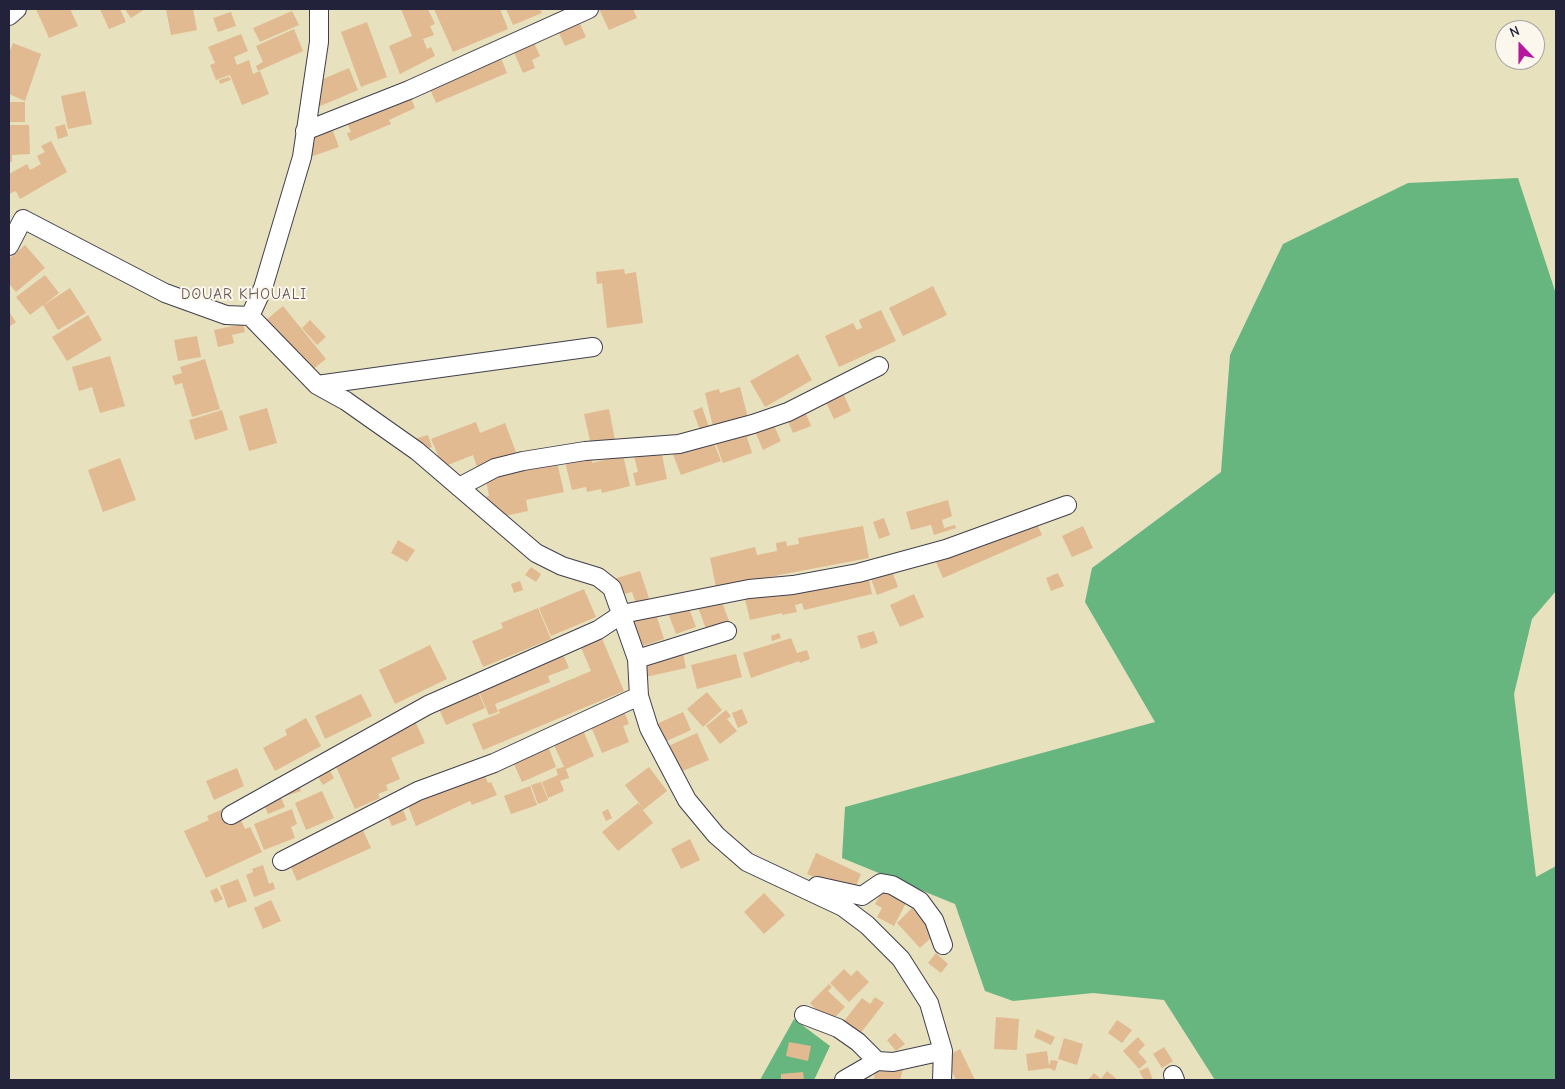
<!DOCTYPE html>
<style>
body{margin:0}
#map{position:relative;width:1565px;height:1089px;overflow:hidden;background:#e7e1bd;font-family:"Comic Neue",sans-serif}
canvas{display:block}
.frame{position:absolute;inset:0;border:10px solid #22223b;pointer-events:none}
.north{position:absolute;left:1495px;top:20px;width:50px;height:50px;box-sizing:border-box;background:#fbf7ec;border:1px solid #a4a2a5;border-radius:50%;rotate:338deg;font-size:14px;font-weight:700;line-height:20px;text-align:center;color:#22223b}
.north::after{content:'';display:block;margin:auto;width:18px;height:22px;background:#b5179e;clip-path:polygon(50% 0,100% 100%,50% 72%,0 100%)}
</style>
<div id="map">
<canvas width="1565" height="1089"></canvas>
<div class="frame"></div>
<div class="north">N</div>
</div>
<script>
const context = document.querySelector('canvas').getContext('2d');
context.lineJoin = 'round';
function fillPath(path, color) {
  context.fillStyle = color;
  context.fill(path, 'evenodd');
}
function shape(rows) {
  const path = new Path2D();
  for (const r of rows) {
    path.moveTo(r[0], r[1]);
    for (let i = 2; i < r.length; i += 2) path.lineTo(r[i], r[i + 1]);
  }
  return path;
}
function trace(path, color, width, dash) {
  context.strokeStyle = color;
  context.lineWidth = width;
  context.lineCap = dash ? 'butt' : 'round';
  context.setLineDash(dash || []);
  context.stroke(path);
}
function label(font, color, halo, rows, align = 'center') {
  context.font = font + ' "Comic Neue",sans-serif';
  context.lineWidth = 4;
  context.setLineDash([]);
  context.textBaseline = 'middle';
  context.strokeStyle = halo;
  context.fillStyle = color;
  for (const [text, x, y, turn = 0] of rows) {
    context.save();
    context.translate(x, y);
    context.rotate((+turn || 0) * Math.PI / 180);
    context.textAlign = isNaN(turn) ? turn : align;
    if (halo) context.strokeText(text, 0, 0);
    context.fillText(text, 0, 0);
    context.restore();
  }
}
const forest = shape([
 [1518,178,1556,294,1556,591,1532,619,1514,694,1536,877,1556,866,1556,1080,1215,1080,1164,1000,1093,993,1013,1001,985,991,955,904,842,858,845,807,1155,722,1085,602,1092,568,1221,472,1230,355,1283,244,1408,183],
 [794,1019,830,1046,814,1080,760,1080]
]);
const building = shape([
 [36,9,70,9,78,26,49,38],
 [100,9,120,9,126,22,109,29],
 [125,9,145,9,131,18],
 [166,9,193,9,197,30,171,35],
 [401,9,428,9,435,24,430,26,434,35,423,39,427,49,431,47,435,56,400,74,389,46,412,36],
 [434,9,500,9,508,29,453,52],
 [506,9,540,9,542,13,513,25],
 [599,9,633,9,637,18,609,30],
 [574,10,586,37,565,46,553,20],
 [292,11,299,25,260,42,253,28],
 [231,12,236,26,218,32,213,18],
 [367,22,387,77,361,87,341,32],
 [294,29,303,51,258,71,256,66,263,62,256,46],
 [529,32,540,56,532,60,535,68,523,73,509,41],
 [241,34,248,51,234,57,237,65,249,60,253,74,260,71,269,94,242,105,230,75,216,80,210,65,215,63,208,47],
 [13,43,41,54,25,101,9,94,9,53],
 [496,46,507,73,436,103,424,75],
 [349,68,358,90,311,110,302,88],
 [229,77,231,80,220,84,219,80],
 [404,82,415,108,389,120,391,124,350,141,347,133,351,132,341,109],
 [85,91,92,124,68,129,61,96],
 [9,102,25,102,25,122,9,122],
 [328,118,339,147,307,158,296,130],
 [65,124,68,136,58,139,55,127],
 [9,125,29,125,30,154,12,155,12,162,9,162],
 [51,141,67,172,20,199,16,191,9,194,9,174,27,164,30,170,41,164,37,156,45,152,41,146],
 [25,245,45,268,16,292,9,284,9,259],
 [624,269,625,274,636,272,643,323,607,328,602,283,597,284,596,272],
 [45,275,59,293,44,305,70,288,86,313,58,330,43,305,30,315,16,297],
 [933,286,947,315,903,336,889,308],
 [283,306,326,359,308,373,266,320],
 [881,310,896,341,839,367,825,336,853,323,857,330,862,328,859,320],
 [9,312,16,322,9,327],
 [88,315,102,340,67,361,52,337],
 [310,320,326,337,317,345,302,328],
 [243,324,245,332,232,335,234,343,218,347,214,330],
 [197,336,201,357,178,361,174,340],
 [798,354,812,380,765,407,750,381],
 [110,356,125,406,100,413,92,387,79,391,72,367],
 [205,359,220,409,192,417,182,383,175,385,172,376,182,373,180,367],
 [839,384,851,411,834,419,821,392],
 [740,387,748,418,713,427,705,393,719,389,720,393],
 [802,404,811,426,793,433,784,412],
 [702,407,710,430,701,433,693,411],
 [267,408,277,443,249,451,239,416],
 [609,409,615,440,591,445,584,414],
 [222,410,228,430,195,440,189,420],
 [771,419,781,441,763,450,753,427],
 [476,422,480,433,505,423,516,452,477,467,473,455,438,469,433,456,438,455,431,439],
 [752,425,755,434,747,437,752,453,723,463,714,438],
 [428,435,432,447,417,452,414,439],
 [712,438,721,461,681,475,672,452],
 [661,450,667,479,636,486,633,473,638,472,634,456],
 [623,455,630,486,602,493,601,489,587,492,586,487,572,490,565,462,591,456,592,463],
 [120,458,136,500,103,512,88,470],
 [556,458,564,492,526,500,528,511,486,520,481,498,489,496,485,475],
 [948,500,952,516,942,520,944,528,955,525,956,528,934,535,931,525,911,530,906,512],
 [1030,508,1042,535,943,578,931,551],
 [884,518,890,535,879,539,873,522],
 [863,526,869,558,716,587,710,558,755,547,757,555,777,551,776,543,786,541,787,546,799,544,798,538],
 [1083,526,1093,548,1072,557,1062,536],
 [398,540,415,550,407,562,391,553],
 [888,561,898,587,877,595,867,568],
 [866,566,872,594,804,610,802,603,795,605,797,612,782,615,782,613,750,620,744,595],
 [531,567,541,574,536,582,525,575],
 [640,571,649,598,636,603,632,592,618,596,613,579],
 [1058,573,1064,586,1051,591,1046,578],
 [520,581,523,590,514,593,511,584],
 [584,589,596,617,551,636,539,608],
 [719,594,729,621,706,629,696,602],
 [914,594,924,617,900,627,890,605],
 [687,603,696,627,676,634,667,610],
 [653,605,664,639,627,651,616,617],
 [538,608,551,639,483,667,472,641,503,628,501,623],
 [598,629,624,691,483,750,472,724,500,713,498,710,591,671,577,638],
 [874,631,878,643,861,649,857,636],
 [779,633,781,638,772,641,771,636],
 [791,638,797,653,807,650,810,659,800,663,799,661,751,678,743,653],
 [681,643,686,668,632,680,627,655],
 [430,645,447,679,395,704,379,670],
 [559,645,569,668,548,676,550,682,495,704,498,712,489,715,474,680],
 [736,654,742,677,697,689,691,665],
 [476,687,485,708,446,725,434,697],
 [707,692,722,710,703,727,687,709],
 [361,694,372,716,325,739,315,716],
 [622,706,629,724,623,726,629,742,602,753,590,724],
 [742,709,748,723,738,728,732,713],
 [726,710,731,716,727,719,737,731,720,744,706,726],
 [411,712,425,743,391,758,400,779,386,785,388,790,378,794,380,798,355,809,328,749],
 [683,712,691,730,658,745,650,727],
 [306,718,321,746,275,771,263,748,287,735,285,730],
 [579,721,594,756,566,769,569,778,560,781,564,791,548,798,542,782,558,775,556,769,564,767,549,734],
 [697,733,709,760,673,775,662,749],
 [545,738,556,767,522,782,509,753],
 [322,757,334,778,323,785,310,764],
 [480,764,488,783,491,782,497,795,472,805,470,801,416,826,404,796],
 [649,767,667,791,643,810,653,823,618,851,602,832,638,803,642,807,625,785],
 [237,768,244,786,214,800,206,781],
 [295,773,301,791,283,797,277,780],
 [541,782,548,800,538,804,531,785],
 [275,783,285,807,268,814,258,791],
 [530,786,537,805,511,814,504,796],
 [322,791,334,818,306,830,295,803],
 [400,802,407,820,392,826,384,808],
 [234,804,245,829,250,827,262,852,206,878,184,831,209,820,207,816],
 [292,809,297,824,291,827,295,838,264,850,254,824],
 [608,809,612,818,606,821,602,812],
 [357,817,371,848,297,881,285,853],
 [690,839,700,860,681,869,671,849],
 [816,853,861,874,853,893,807,874],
 [263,865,269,884,273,882,275,889,254,897,246,875,253,872,252,869],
 [238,879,247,901,228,908,220,886],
 [217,888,223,899,215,903,210,891],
 [884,888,907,901,894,926,877,917,882,908,875,904],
 [764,893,785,915,764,934,744,912],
 [271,900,281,921,263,929,254,908],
 [912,908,935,934,920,948,897,923],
 [936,953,948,964,941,973,928,963],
 [844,969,851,976,857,970,869,982,849,1002,830,983],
 [829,984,832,987,828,991,845,1007,829,1023,810,1003],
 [875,997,884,1003,860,1034,844,1021,862,998,870,1004],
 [996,1017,1019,1019,1017,1050,994,1049],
 [1117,1020,1132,1030,1122,1043,1108,1033],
 [1037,1029,1055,1037,1051,1045,1034,1037],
 [895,1033,905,1044,896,1051,887,1040],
 [1138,1037,1145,1045,1138,1052,1147,1062,1139,1069,1123,1051],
 [1064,1038,1083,1044,1077,1065,1058,1059],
 [789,1042,811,1046,808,1061,786,1056],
 [1164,1047,1173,1061,1162,1068,1153,1054],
 [960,1049,975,1080,956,1080,945,1057],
 [1047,1051,1049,1066,1051,1060,1058,1061,1055,1071,1049,1068,1028,1071,1026,1054],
 [879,1063,903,1070,900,1080,873,1080],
 [1148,1067,1153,1080,1144,1080,1139,1071],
 [1107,1071,1118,1080,1088,1080,1094,1073,1101,1079],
 [803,1072,804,1080,781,1080,781,1074]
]);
const minor = shape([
 [9,16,17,9],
 [305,131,409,90,589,9],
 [9,246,23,219,165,293,226,315,250,316,263,288,302,157,319,42,319,9],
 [250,316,317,385,346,401,417,451,536,553,562,566,598,577,612,588,637,659,639,696,649,728,687,800,716,835,747,862,843,907,867,925,901,959,929,1003,943,1051,942,1080],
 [317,385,593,347],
 [459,487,495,468,523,461,585,451,679,444,753,424,788,412,879,366],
 [637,659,727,631],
 [231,815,428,705,598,630,622,614,749,589,793,585,858,573,946,549,1067,505],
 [282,861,418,791,494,763,639,696],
 [817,886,862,896,881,883,892,885,920,901,934,920,943,945],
 [804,1015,838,1028,858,1042,877,1061,893,1062,943,1051],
 [1173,1075,1175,1080],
 [844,1080,877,1061]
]);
const neighbourhoodNames = [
 ["DOUAR KHOUALI",244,295]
];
fillPath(forest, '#67b57f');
fillPath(building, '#e1ba91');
trace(minor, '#403f4e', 20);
trace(minor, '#fff', 18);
context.letterSpacing = '1px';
label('15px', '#655759', '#fbf7ec', neighbourhoodNames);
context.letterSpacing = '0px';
</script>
